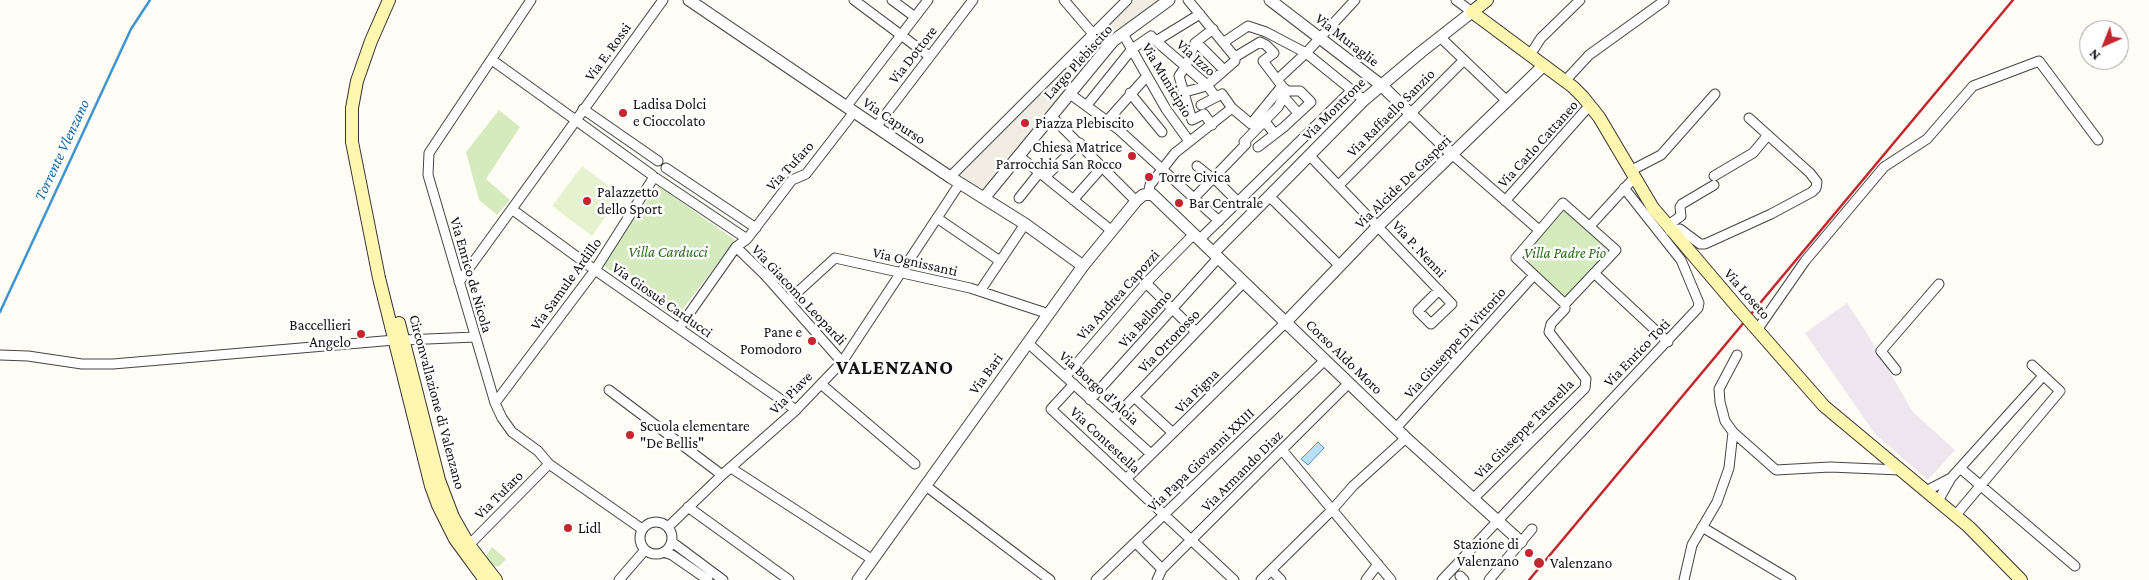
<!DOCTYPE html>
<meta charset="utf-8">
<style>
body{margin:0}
#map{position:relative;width:2149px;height:580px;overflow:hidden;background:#fffdf5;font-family:"Crimson Pro",serif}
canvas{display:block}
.north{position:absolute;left:2079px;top:20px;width:50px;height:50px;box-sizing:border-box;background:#fff;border:1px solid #a0a0a0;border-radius:50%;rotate:224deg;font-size:14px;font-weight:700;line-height:20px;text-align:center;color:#111}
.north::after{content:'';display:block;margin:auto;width:18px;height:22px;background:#c4262e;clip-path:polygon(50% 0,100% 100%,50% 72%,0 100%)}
</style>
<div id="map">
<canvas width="2149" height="580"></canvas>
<div class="north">N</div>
</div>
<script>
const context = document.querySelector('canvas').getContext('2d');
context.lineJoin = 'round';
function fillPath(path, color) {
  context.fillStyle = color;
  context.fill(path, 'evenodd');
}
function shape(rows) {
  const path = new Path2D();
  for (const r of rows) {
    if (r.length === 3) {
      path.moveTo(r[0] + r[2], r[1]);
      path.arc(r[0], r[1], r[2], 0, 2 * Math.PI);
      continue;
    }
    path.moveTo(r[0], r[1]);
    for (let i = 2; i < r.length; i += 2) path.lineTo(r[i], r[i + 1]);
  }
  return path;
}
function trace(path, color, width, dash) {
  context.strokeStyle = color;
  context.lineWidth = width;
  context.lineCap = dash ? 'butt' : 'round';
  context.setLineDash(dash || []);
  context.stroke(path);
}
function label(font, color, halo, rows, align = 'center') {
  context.font = font + ' "Crimson Pro",serif';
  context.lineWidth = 5;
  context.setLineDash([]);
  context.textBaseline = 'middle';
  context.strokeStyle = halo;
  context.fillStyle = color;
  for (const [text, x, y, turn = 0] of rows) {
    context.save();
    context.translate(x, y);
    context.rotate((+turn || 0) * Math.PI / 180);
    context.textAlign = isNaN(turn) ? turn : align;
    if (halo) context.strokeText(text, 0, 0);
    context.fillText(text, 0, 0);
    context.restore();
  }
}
const industrial = shape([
 [1847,303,1865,330,1913,412,1955,450,1928,480,1875,434,1805,333]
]);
const green = shape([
 [499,110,520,127,486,179,510,200,497,215,479,200,466,152],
 [658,186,735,240,676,318,601,264],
 [1563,203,1616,250,1565,304,1516,258],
 [492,547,506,559,500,566,493,567,485,557]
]);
const pitch = shape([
 [582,166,621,195,592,236,552,206]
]);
const plaza = shape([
 [1132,0,1159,0,1161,2,1111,38,985,191,958,177,958,172]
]);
const water = shape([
 [1318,442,1324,448,1308,465,1301,459,1318,442]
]);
const stream = shape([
 [0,312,131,29,150,0]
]);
const minor = shape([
 [531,0,429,153,428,175,495,403,502,418,512,432,538,451,549,464,642,529],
 [854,0,929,56],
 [892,0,915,17],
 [1064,0,1094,35],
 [1188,0,1235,57],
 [1456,0,1472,12],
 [1123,34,1166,109,1189,141],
 [1440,37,1507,101],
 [1156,41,1206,84,1216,97],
 [1196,42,1224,70],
 [1224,42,1248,26,1266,32,1306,53,1364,100],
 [1530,55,1541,38,1580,0],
 [1235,57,1260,42,1266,45,1274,53,1263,61,1282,86,1251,124],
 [492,60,652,175],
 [1278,79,1306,53,1355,0],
 [1565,81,1589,55,1664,1],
 [1185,92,1203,87,1212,81,1235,61,1235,57],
 [1130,93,1162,132],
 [1070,94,1118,129,1219,221],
 [1284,97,1298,113],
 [1087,105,1132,49,1151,36,1156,41,1200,14],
 [1201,105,1222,94,1232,108,1251,124,1267,124,1274,133],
 [846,107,928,0],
 [583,109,658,161],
 [1051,116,1136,201],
 [1107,121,1147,76],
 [1212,125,1204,114,1192,120,1179,76,1186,66,1195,43,1213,29],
 [876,127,973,0],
 [1258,147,1284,127,1311,102,1300,91,1287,91,1284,88],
 [1309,155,1452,304,1431,324,1418,311,1439,290],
 [1453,155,1539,230],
 [1019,156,1112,231],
 [1197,166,1213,179],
 [666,168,756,228],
 [1630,171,1661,155,1715,94],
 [1714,176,1753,153,1768,135],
 [950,177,1127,0],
 [1045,177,1080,143],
 [656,178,747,239],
 [1214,178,1238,202],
 [1339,185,1464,60],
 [1148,195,1150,185,1175,153,1232,108],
 [1269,196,1340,266],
 [1019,198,1039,173],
 [1194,198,1246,144,1244,142,1278,107,1287,91],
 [1073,200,1103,166],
 [1505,201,1590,105],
 [1563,203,1616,250,1565,304,1516,258,1563,203],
 [513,210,595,270,796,410],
 [937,218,1000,261],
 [1590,226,1634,178],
 [1667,226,1681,216,1680,207,1682,204,1714,185],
 [1670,231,1680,229,1700,244,1705,244,1771,214,1812,192,1816,188,1817,182,1810,173,1749,118],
 [1200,239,1352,90],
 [736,247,765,275,842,362],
 [1594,273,1668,342],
 [459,282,663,0],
 [1146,283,1196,332],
 [980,291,1025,224],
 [789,300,835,258,970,288,1049,314],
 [679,328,736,247,747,239,792,180,806,174,854,112],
 [1757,330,1805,261,1884,167,1927,139,1973,86,2039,61,2098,140],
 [404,340,475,337],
 [1028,343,1151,454],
 [0,355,28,356,82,364,113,364,395,340],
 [1896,370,1881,351,1939,284],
 [1066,376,1146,283,1194,234],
 [821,384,915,464],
 [1074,384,1051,409,1234,580],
 [609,390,722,475],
 [1134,397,1173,433],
 [1090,400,1219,257],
 [495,403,595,270,654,177],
 [1113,419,1244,282],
 [1396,428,1534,275],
 [1733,432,1776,470,1830,467,1900,470],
 [1282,450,1391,580],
 [731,468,873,560],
 [1960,468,2075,566],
 [1127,478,1285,323],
 [926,486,1050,580],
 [1926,491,1951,478],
 [1473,499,1585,388,1586,379,1549,332,1551,324,1565,309,1565,304],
 [1938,501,1951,478,2043,376],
 [688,507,789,580],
 [1955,516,2060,391,2032,365],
 [656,538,16],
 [668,527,722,475,796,410,842,362,960,183],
 [1702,527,1791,580],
 [672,542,723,580],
 [1136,543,1162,569],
 [469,545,549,464],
 [664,552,672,555,708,580],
 [1271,570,1281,580],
 [1460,576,1464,580],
 [619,580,645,550],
 [1096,580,1325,360],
 [1157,580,1162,569,1171,560,1349,383],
 [1261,580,1332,510,1353,486,1406,438],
 [1366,580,1378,564],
 [1442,580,1698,308,1699,303,1681,260,1624,188],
 [1489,580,1532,529],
 [1684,580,1692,545,1717,502,1729,468,1733,432,1725,421,1720,402,1719,389,1737,355]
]);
const tertiary = shape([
 [689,0,950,177,1025,224,1083,266],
 [1270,0,1381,85,1453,155],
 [984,198,1113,41,1169,0],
 [1214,252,1364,100,1421,52,1472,12],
 [1285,323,1378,226,1544,65],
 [858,580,1083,266,1137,200,1143,195,1152,194,1406,438,1521,542]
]);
const secondary = shape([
 [389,0,371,41,357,81,352,108,352,142,379,278,431,486,438,505,455,539,485,580],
 [1487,0,1472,12,1573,87,1583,97,1599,117,1653,208,1739,309],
 [399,323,439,480,453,517,469,545,496,580],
 [1753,325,1824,406,1969,527,2021,580]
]);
const rail = shape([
 [1529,580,2013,0]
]);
const secondaryBridge = shape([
 [1739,309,1753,325]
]);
const markers = [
 [623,113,5,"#c4262e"],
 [1025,123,5,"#c4262e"],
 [1132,156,5,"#c4262e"],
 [1149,177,5,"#c4262e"],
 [587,201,5,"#c4262e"],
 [1179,203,5,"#c4262e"],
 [361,334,5,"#c4262e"],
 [812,341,5,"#c4262e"],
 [630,435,5,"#c4262e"],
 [568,528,5,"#c4262e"],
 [1529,553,5,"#c4262e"],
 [1539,563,6,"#c4262e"]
];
const streetNames = [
 ["Via Muraglie",1347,40,38],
 ["Via E. Rossi",608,52,-54],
 ["Via Dottore",913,55,-52],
 ["Via Izzo",1196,58,42],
 ["Largo Plebiscito",1078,62,-48],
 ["Via Municipio",1167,80,59],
 ["Via Montrone",1334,109,-45],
 ["Via Raffaello Sanzio",1391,113,-45],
 ["Via Capurso",894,121,34],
 ["Via Carlo Cattaneo",1538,144,-48],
 ["Via Tufaro",790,166,-47],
 ["Via Alcide De Gasperi",1403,182,-44],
 ["Via P. Nenni",1419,249,47],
 ["Via Ognissanti",915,262,13],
 ["Via Enrico de Nicola",471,275,74],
 ["Via Samule Ardillo",566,284,-54],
 ["Via Loseto",1747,294,49],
 ["Via Giacomo Leopardi",799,295,47],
 ["Via Andrea Capozzi",1118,295,-48],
 ["Via Giosuè Carducci",662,300,35],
 ["Via Bellomo",1145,319,-48],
 ["Via Ortorosso",1169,341,-46],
 ["Via Giuseppe Di Vittorio",1455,343,-48],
 ["Via Enrico Toti",1637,353,-46],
 ["Corso Aldo Moro",1344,357,44],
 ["Via Bari",986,374,-54],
 ["Via Borgo d'Aloia",1099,388,42],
 ["Via Pigna",1197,391,-45],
 ["Via Piave",791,393,-45],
 ["Circonvallazione di Valenzano",437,402,75],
 ["Via Giuseppe Tatarella",1524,429,-45],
 ["Via Contestella",1105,440,43],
 ["Via Papa Giovanni XXIII",1201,460,-44],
 ["Via Armando Diaz",1242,471,-45],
 ["Via Tufaro",499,495,-45]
];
const poiNames = [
 ["Ladisa Dolci",633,104],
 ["e Cioccolato",633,121],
 ["Piazza Plebiscito",1035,123],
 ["Chiesa Matrice",1122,147,"right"],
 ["Parrocchia San Rocco",1122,164,"right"],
 ["Torre Civica",1159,177],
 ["Palazzetto",597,192],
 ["dello Sport",597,209],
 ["Bar Centrale",1189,203],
 ["Baccellieri",351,325,"right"],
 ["Angelo",351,342,"right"],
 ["Pane e",802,332,"right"],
 ["Pomodoro",802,349,"right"],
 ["Scuola elementare",640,426],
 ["\"De Bellis\"",640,443],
 ["Lidl",578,528],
 ["Stazione di",1519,544,"right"],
 ["Valenzano",1519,561,"right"],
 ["Valenzano",1550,563]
];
const parkNames = [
 ["Villa Carducci",668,252],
 ["Villa Padre Pio",1565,253]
];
const waterNames = [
 ["Torrente Vlenzano",62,150,-65]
];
const districtNames = [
 ["VALENZANO",895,368]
];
fillPath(industrial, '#eee6ef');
fillPath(green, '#d5ebbd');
fillPath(pitch, '#e6f2cf');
fillPath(plaza, '#f1ede2');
fillPath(water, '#b9e0f7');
trace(water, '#3f96cf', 1);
trace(stream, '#3f96cf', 2.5);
trace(minor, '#444', 11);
trace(tertiary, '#444', 13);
trace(secondary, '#333', 14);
trace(minor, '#fff', 9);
trace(tertiary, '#fff', 11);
trace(secondary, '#fff6b0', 12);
trace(rail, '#c4262e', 2.5);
trace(secondaryBridge, '#333', 14, []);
trace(secondaryBridge, '#fff6b0', 12);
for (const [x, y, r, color] of markers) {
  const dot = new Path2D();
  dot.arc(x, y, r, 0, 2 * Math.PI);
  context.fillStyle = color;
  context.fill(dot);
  trace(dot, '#fff', 2);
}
label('15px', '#111', '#fff', streetNames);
label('15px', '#111', '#fff', poiNames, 'left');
label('italic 15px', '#2f6b1f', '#fff', parkNames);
label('italic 16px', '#1768a6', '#fff', waterNames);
context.letterSpacing = '1px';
label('bold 20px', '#111', '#fff', districtNames);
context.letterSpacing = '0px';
</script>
